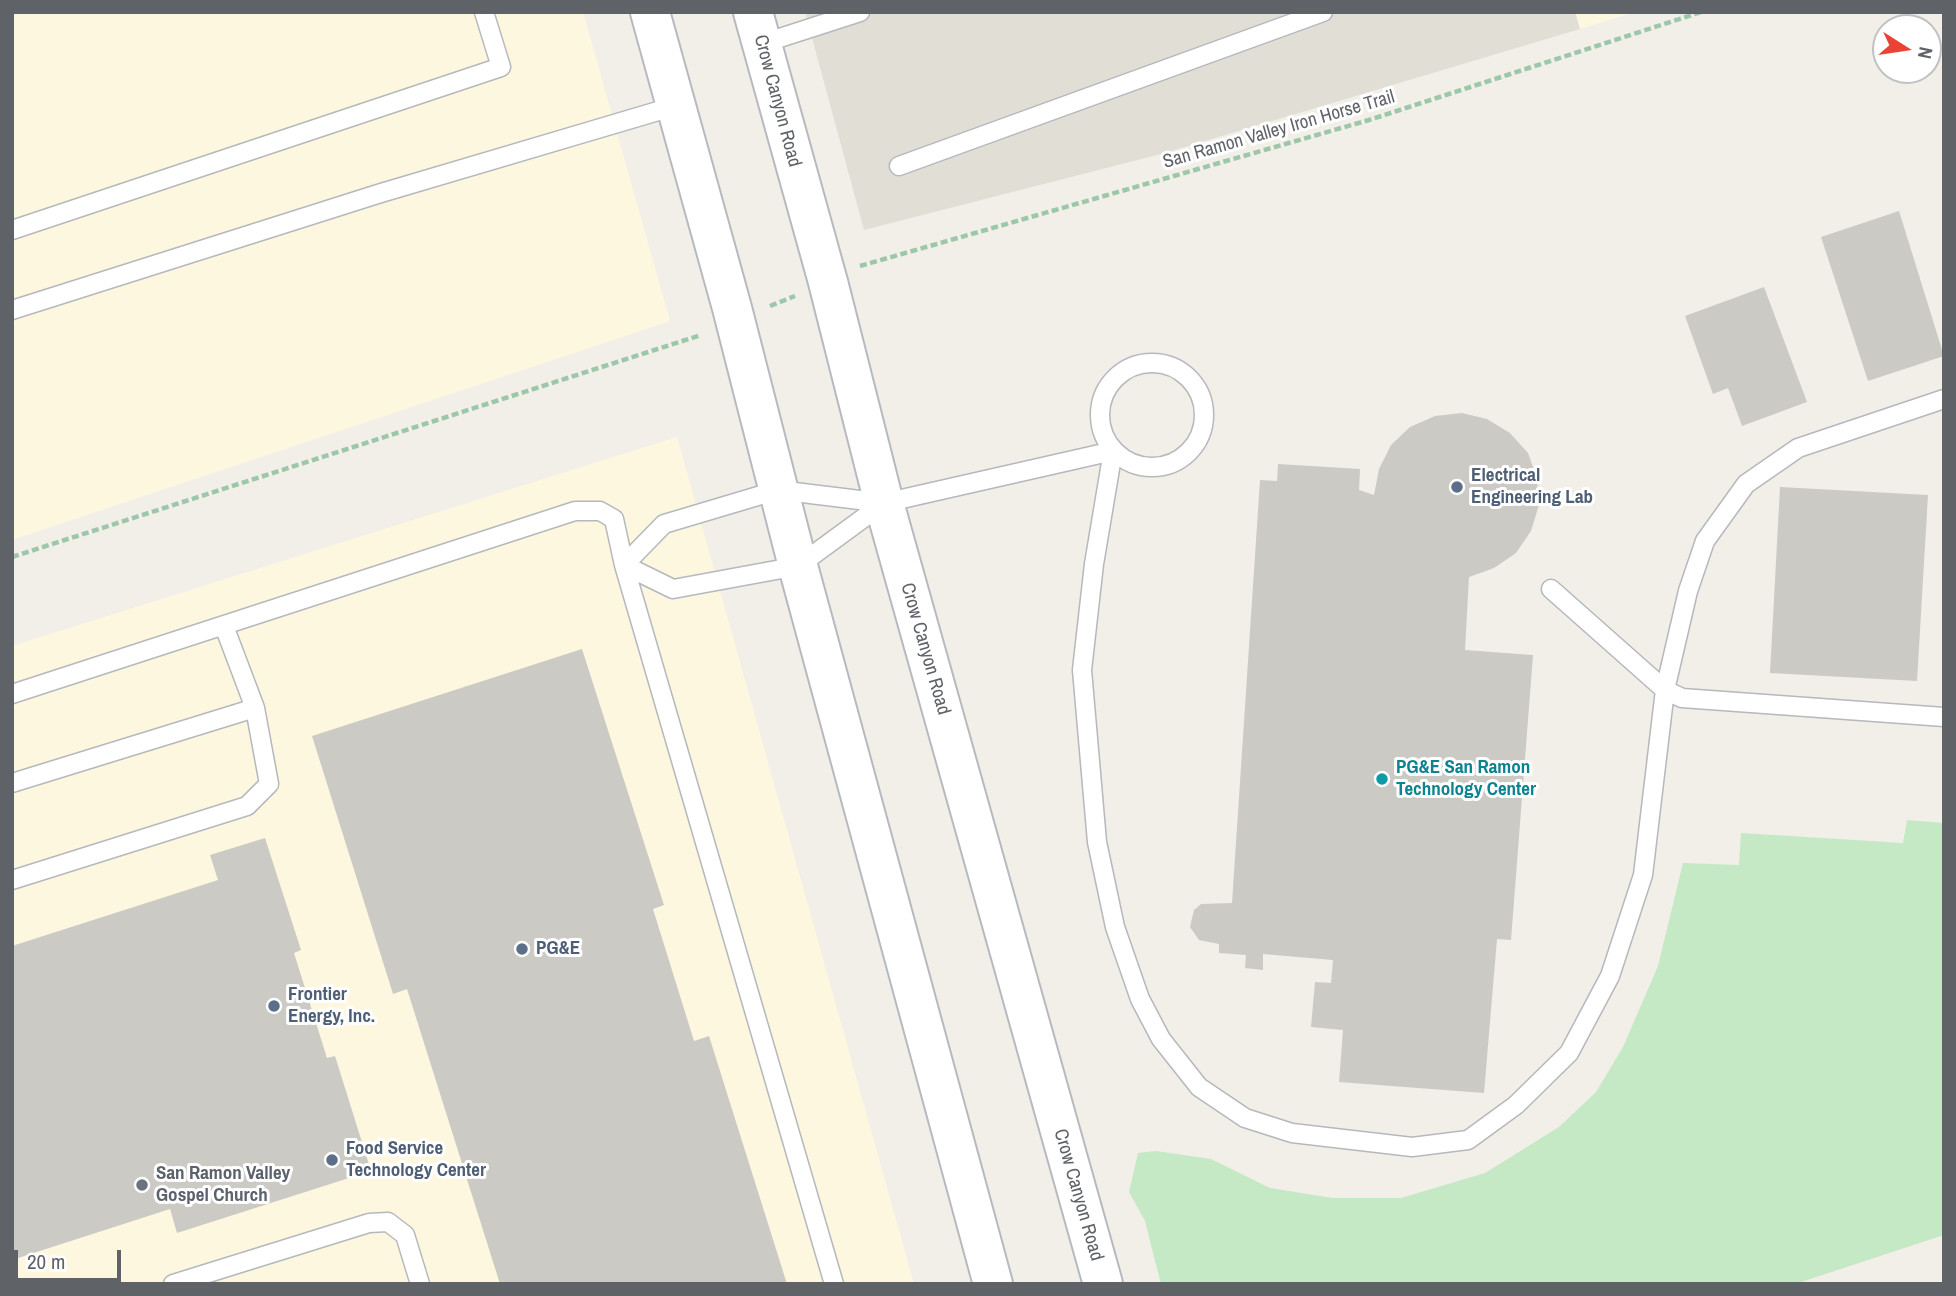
<!DOCTYPE html>
<style>
body{margin:0}
#map{position:relative;width:1956px;height:1296px;overflow:hidden;background:#f1efe8;font-family:"Archivo Narrow",sans-serif}
canvas{display:block}
.frame{position:absolute;inset:0;border:14px solid #5f6368;pointer-events:none}
.north{position:absolute;left:1872px;top:14px;width:70px;height:70px;box-sizing:border-box;background:#fff;border:2px solid #bfc1c3;border-radius:50%;rotate:102deg;font-size:19px;font-weight:700;line-height:28px;text-align:center;color:#5f6368}
.north::after{content:'';display:block;margin:auto;width:24px;height:32px;background:#ea4335;clip-path:polygon(50% 0,100% 100%,50% 72%,0 100%)}
.scale{position:absolute;left:14px;top:1250px;width:107px;height:32px;box-sizing:border-box;border:4px solid #5f6368;border-top:0;padding-left:9px;font-size:21px;line-height:24px;white-space:nowrap;color:#5f6368;-webkit-text-stroke:5px #fff;paint-order:stroke}
</style>
<div id="map">
<canvas width="1956" height="1296"></canvas>
<div class="frame"></div>
<div class="north">N</div>
<div class="scale">20 m</div>
</div>
<script>
const context = document.querySelector('canvas').getContext('2d');
context.lineJoin = 'round';
function fillPath(path, color) {
  context.fillStyle = color;
  context.fill(path, 'evenodd');
}
function shape(rows) {
  const path = new Path2D();
  for (const r of rows) {
    if (r.length === 3) {
      path.moveTo(r[0] + r[2], r[1]);
      path.arc(r[0], r[1], r[2], 0, 2 * Math.PI);
      continue;
    }
    path.moveTo(r[0], r[1]);
    for (let i = 2; i < r.length; i += 2) path.lineTo(r[i], r[i + 1]);
  }
  return path;
}
function trace(path, color, width, dash) {
  context.strokeStyle = color;
  context.lineWidth = width;
  context.lineCap = dash ? 'butt' : 'round';
  context.setLineDash(dash || []);
  context.stroke(path);
}
function label(font, color, halo, rows, align = 'center') {
  context.font = font + ' "Archivo Narrow",sans-serif';
  context.lineWidth = 6;
  context.setLineDash([]);
  context.textBaseline = 'middle';
  context.strokeStyle = halo;
  context.fillStyle = color;
  for (const [text, x, y, turn = 0] of rows) {
    context.save();
    context.translate(x, y);
    context.rotate((+turn || 0) * Math.PI / 180);
    context.textAlign = isNaN(turn) ? turn : align;
    if (halo) context.strokeText(text, 0, 0);
    context.fillText(text, 0, 0);
    context.restore();
  }
}
const commercial = shape([
 [12,12,583,12,670,321,12,540],
 [1575,12,1635,12,1580,29],
 [677,437,914,1284,12,1284,12,646]
]);
const education = shape([
 [805,12,1575,12,1580,29,1165,153,864,230]
]);
const green = shape([
 [1907,820,1944,823,1944,1235,1795,1284,1161,1284,1145,1221,1129,1192,1138,1153,1156,1151,1211,1159,1270,1188,1333,1198,1401,1198,1485,1173,1559,1127,1596,1092,1623,1047,1658,966,1683,863,1739,865,1741,833,1903,843]
]);
const building = shape([
 [1899,211,1944,356,1868,381,1821,237],
 [1764,287,1807,402,1742,426,1728,388,1713,394,1685,316],
 [1462,413,1487,419,1510,433,1528,453,1537,478,1539,505,1531,531,1516,553,1494,568,1469,577,1465,650,1533,655,1511,940,1497,939,1484,1093,1339,1082,1343,1030,1311,1027,1315,982,1331,983,1333,960,1263,954,1263,970,1245,968,1246,955,1219,953,1219,944,1199,940,1190,927,1194,910,1201,904,1232,903,1260,480,1277,481,1278,464,1360,469,1359,490,1374,495,1379,469,1391,445,1410,427,1435,416],
 [1780,487,1928,495,1917,681,1770,673],
 [582,649,664,905,653,909,694,1041,709,1036,787,1284,500,1284,407,989,393,994,312,736],
 [265,838,301,950,294,953,327,1058,335,1056,371,1171,177,1233,170,1209,12,1260,12,946,218,880,210,855]
]);
const path = shape([
 [860,266,1369,120,1701,12],
 [770,306,795,296],
 [12,557,701,335]
]);
const lane = shape([
 [761,44,860,12],
 [899,166,1323,12],
 [12,230,501,67,484,12],
 [12,310,381,193,675,106],
 [1152,415,52],
 [884,503,798,566,673,589,624,565,664,524,778,490,884,503,1113,451,1094,564,1082,670,1097,842,1115,927,1140,999,1161,1039,1199,1087,1245,1118,1292,1133,1412,1147,1468,1140,1516,1105,1569,1053,1610,976,1643,875,1665,690,1682,698,1944,717],
 [1551,589,1665,690],
 [224,626,255,708],
 [1665,690,1688,591,1705,541,1746,484,1798,448,1944,399],
 [12,694,575,511,600,511,614,519,624,565,834,1284],
 [12,783,255,708,269,784,247,806,12,880],
 [173,1284,369,1223,388,1222,405,1235,420,1284]
]);
const secondary = shape([
 [650,12,732,308,798,566,993,1284],
 [753,12,828,282,884,503,1103,1284]
]);
const markers = [
 [1457,487,7,"#5c6f8a"],
 [1382,779,7,"#0f9aa8"],
 [522,949,7,"#5c6f8a"],
 [274,1006,7,"#5c6f8a"],
 [332,1160,7,"#5c6f8a"],
 [142,1185,7,"#6b7280"]
];
const streetNames = [
 ["Crow Canyon Road",777,101,75],
 ["San Ramon Valley Iron Horse Trail",1279,130,-16],
 ["Crow Canyon Road",925,649,74],
 ["Crow Canyon Road",1078,1195,74]
];
const serviceNames = [
 ["Electrical",1471,476],
 ["Engineering Lab",1471,498],
 ["PG&E",536,949],
 ["Frontier",288,995],
 ["Energy, Inc.",288,1017],
 ["Food Service",346,1149],
 ["Technology Center",346,1171]
];
const cultureNames = [
 ["PG&E San Ramon",1396,768],
 ["Technology Center",1396,790]
];
const worshipNames = [
 ["San Ramon Valley",156,1174],
 ["Gospel Church",156,1196]
];
fillPath(commercial, '#fef7e0');
fillPath(education, '#e1ded6');
fillPath(green, '#c5e8c5');
fillPath(building, '#cccac5');
trace(lane, '#b5b8bc', 21);
trace(secondary, '#b6babf', 42);
trace(path, '#9cc7a9', 4.5, [7, 3.5]);
trace(lane, '#fff', 18);
trace(secondary, '#fff', 38);
for (const [x, y, r, color] of markers) {
  const dot = new Path2D();
  dot.arc(x, y, r, 0, 2 * Math.PI);
  context.fillStyle = color;
  context.fill(dot);
  trace(dot, '#fff', 2.5);
}
label('19px', '#5f6368', '#fff', streetNames);
label('bold 19px', '#4e5e75', '#fff', serviceNames, 'left');
label('bold 19px', '#0d838f', '#fff', cultureNames, 'left');
label('bold 19px', '#5b616d', '#fff', worshipNames, 'left');
</script>
